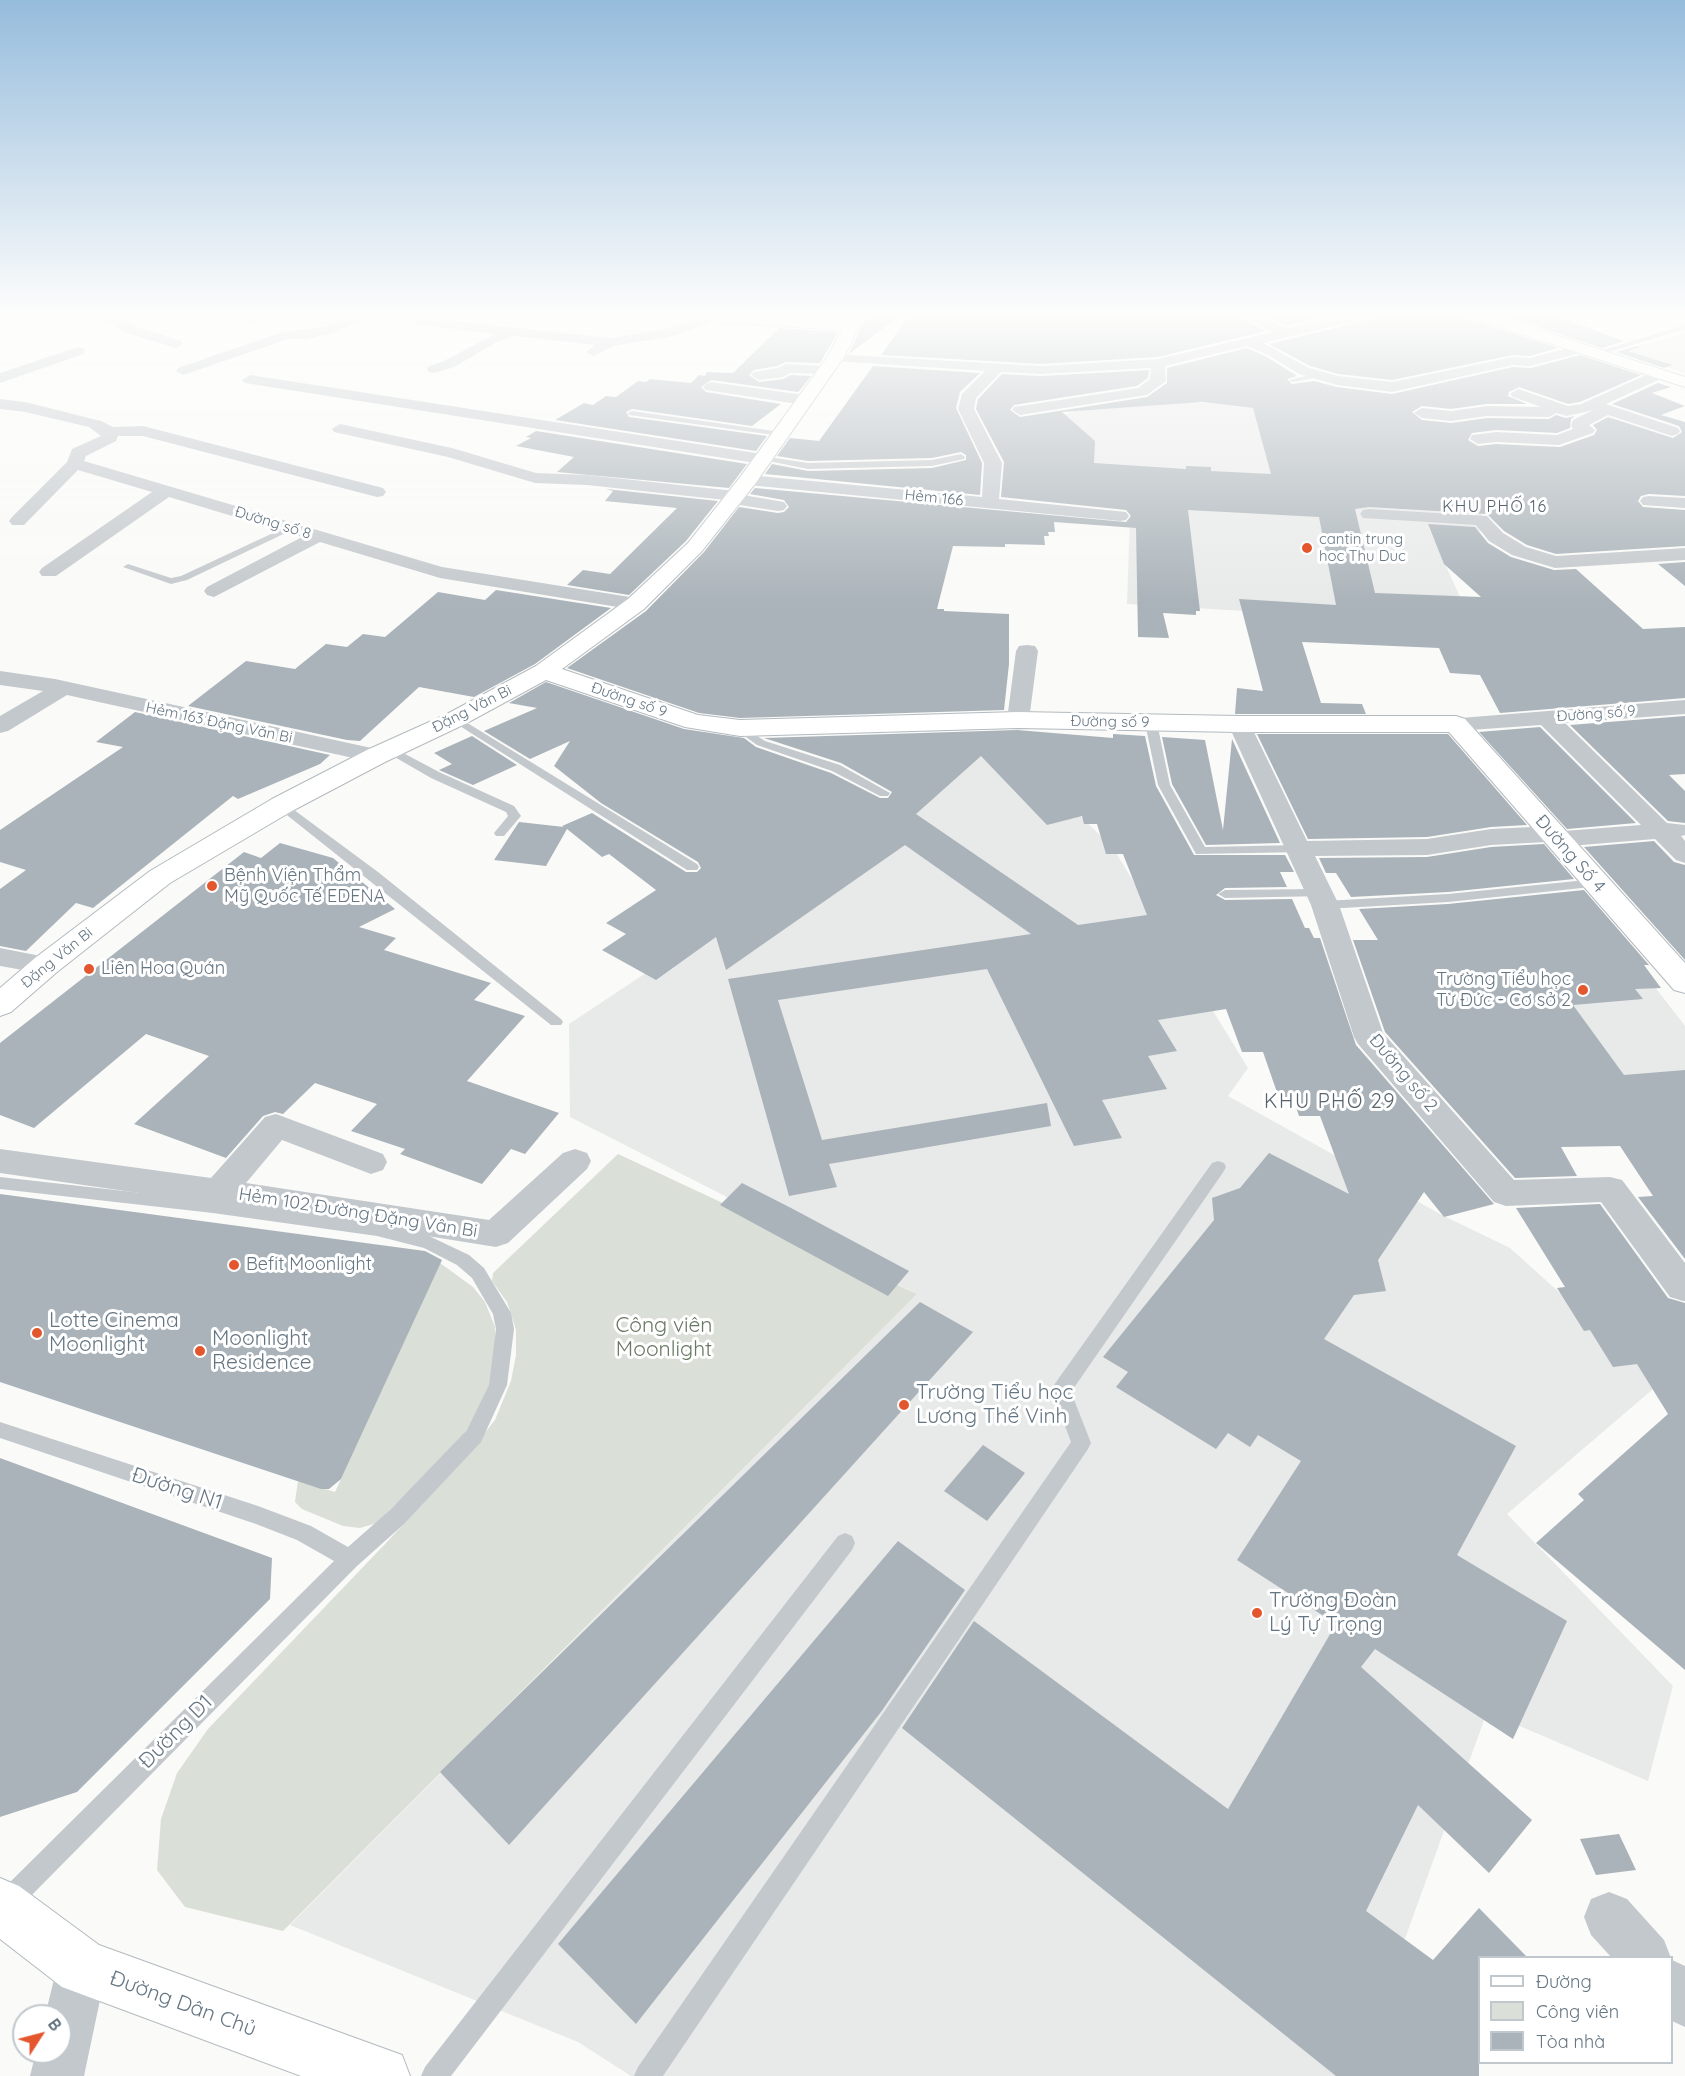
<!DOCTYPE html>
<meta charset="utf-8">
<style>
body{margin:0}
#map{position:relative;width:1685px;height:2076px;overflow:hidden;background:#fafaf8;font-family:Quicksand,sans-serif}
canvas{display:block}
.legend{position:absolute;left:1478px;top:1956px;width:195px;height:108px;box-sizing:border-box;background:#fff;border:2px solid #c1c8cd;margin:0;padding:8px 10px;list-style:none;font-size:18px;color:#657683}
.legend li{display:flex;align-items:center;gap:12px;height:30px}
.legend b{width:30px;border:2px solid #c1c8cd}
.north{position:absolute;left:12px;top:2004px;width:60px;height:60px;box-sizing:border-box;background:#fff;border:2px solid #c1c8cd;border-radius:50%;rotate:54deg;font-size:16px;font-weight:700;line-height:24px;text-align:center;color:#657683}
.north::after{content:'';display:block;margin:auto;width:21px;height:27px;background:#e4572e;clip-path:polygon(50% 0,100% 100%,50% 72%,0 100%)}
</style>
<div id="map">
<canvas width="1685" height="2076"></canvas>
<ul class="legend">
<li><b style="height:8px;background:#fff"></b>Đường</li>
<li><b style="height:16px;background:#dadfd7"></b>Công viên</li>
<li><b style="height:16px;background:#aab3b9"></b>Tòa nhà</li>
</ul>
<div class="north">B</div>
</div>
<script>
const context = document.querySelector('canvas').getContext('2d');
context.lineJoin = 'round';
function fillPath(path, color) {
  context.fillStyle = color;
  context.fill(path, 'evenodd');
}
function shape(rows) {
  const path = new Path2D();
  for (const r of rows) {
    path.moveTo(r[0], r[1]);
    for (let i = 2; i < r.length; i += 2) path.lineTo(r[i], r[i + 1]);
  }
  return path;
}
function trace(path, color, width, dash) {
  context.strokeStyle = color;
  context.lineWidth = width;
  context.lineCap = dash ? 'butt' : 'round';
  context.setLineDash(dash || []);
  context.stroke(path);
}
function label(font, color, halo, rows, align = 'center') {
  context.font = font + ' Quicksand,sans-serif';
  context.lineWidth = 6;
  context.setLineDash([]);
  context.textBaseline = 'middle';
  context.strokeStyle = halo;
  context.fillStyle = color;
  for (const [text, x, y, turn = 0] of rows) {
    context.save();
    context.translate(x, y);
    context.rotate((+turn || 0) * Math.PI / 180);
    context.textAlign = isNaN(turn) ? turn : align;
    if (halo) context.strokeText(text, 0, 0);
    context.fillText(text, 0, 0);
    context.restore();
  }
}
const built = shape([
 [1685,333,1685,373,1664,366,1669,363,1622,350],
 [1194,402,1260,409,1480,500,1485,532,1428,526,1460,597,1482,625,1127,604,1130,516,1133,509,1030,426,1086,407],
 [987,747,1016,753,1113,848,1248,1068,1228,1096,1442,1215,1510,1248,1660,1383,1507,1514,1673,1686,1648,1781,1487,1712,1381,2005,1463,2076,631,2076,578,2042,290,1925,917,1294,570,1117,569,1024],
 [1624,947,1685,1026,1685,1096,1582,1102,1485,954]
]);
const green = shape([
 [618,1154,917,1294,283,1931,185,1907,157,1870,161,1819,177,1773,208,1729,386,1543,463,1460,495,1420,511,1381,516,1355,516,1330,507,1302,492,1281,493,1273],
 [440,1263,473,1287,485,1302,495,1327,496,1352,490,1385,471,1425,452,1448,377,1523,360,1528,343,1526,302,1509,295,1502,298,1481,335,1492]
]);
const building = shape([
 [933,313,1231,313,1266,331,1158,357,1041,364,881,355,910,314],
 [1260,313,1338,313,1288,326],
 [1379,313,1461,313,1464,318,1558,348,1530,356,1513,355,1392,380,1338,374,1310,366,1269,344,1376,318],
 [1496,313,1548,313,1624,341,1602,348],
 [901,315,850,353,849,353,864,322,872,316],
 [779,328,838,332,820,363,786,362,777,366,754,370,749,375,759,382,783,379,791,375,811,376,801,389,798,392,711,380,701,387,706,392,781,404,752,426,632,409,626,412,629,417,767,436,756,451,555,420,584,403,593,405,606,396,616,397,638,381,646,382,650,379,691,383,699,375,705,376,707,372,733,373],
 [1637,346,1640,347,1628,351,1673,365,1664,368,1616,352],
 [1247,348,1267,357,1297,376,1287,379,1292,384,1314,381,1337,387,1392,394,1513,367,1531,368,1580,355,1641,375,1580,402,1568,404,1519,387,1509,392,1508,396,1527,404,1487,404,1451,409,1422,406,1412,412,1422,420,1451,423,1487,418,1549,419,1556,415,1566,418,1575,416,1571,419,1570,428,1557,433,1496,430,1472,433,1468,440,1478,446,1496,444,1560,447,1594,435,1597,430,1593,425,1608,417,1673,438,1682,432,1679,426,1612,404,1658,383,1671,387,1652,393,1685,406,1661,415,1685,422,1685,496,1649,494,1641,496,1638,501,1643,507,1685,510,1685,546,1556,554,1527,545,1504,531,1487,514,1369,507,1355,509,1375,593,1481,597,1444,564,1428,524,1475,527,1488,543,1511,557,1554,570,1576,569,1643,629,1685,627,1685,698,1500,713,1480,675,1450,673,1439,648,1302,642,1321,703,1362,704,1366,714,1235,714,1237,688,1263,691,1239,599,1336,605,1319,517,1188,510,1200,611,1196,611,1196,615,1163,613,1169,638,1138,637,1136,528,1054,522,1055,532,1048,532,1049,536,1044,536,1045,545,1005,544,1005,547,953,546,937,609,944,609,944,611,1009,614,1009,664,1004,710,740,718,699,713,567,668,646,611,704,552,739,507,778,513,784,512,789,507,784,500,750,494,755,488,1126,522,1131,516,1126,510,1001,497,1004,462,976,409,978,399,1002,374,1041,376,1149,370,1148,378,1137,386,1014,405,1010,410,1020,417,1147,397,1167,383,1167,368],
 [1202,402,1253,408,1271,474,1211,471,1211,467,1186,466,1186,469,1094,463,1095,441,1062,412],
 [873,366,980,373,960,392,956,408,982,463,980,495,765,474,772,464,808,471,932,468,966,460,966,455,961,452,932,458,808,461,777,456,790,438,819,441],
 [536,431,747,464,729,488,557,472,574,457,516,446,531,438,526,437],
 [606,489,718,501,686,541,629,595,567,585,583,570,610,574,677,508,605,501,613,491],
 [1685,562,1685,586,1658,564],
 [496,590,611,608,535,664,474,697,419,687,360,741,347,740,188,706,246,661,295,669,326,644,347,647,363,634,385,637,438,592,485,600],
 [546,682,684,729,744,738,756,747,831,773,880,798,888,798,892,792,841,763,764,738,1017,730,1113,738,1113,734,1145,736,1156,786,1194,855,1285,855,1294,872,1280,872,1287,887,1225,888,1216,895,1225,900,1292,899,1305,928,1309,928,1314,938,1320,938,1356,1045,1494,1204,1444,1217,1424,1192,1378,1260,1386,1291,1354,1295,1324,1339,1516,1446,1457,1555,1567,1621,1513,1739,1375,1649,1361,1667,1532,1820,1489,1873,1418,1805,1366,1911,1433,1960,1479,1908,1528,1958,1479,1958,1479,2076,1336,2076,902,1728,974,1621,1228,1809,1336,1624,1237,1560,1301,1461,1258,1435,1250,1447,1228,1433,1216,1449,1116,1387,1128,1372,1103,1357,1214,1220,1212,1198,1240,1188,1269,1153,1349,1194,1320,1116,1299,1116,1294,1101,1280,1101,1263,1052,1242,1052,1226,1009,1158,1020,1177,1051,1148,1056,1167,1089,1102,1100,1122,1138,1074,1146,987,969,778,1000,822,1140,1047,1103,1051,1126,829,1164,837,1187,789,1196,728,979,1031,934,905,845,726,970,716,937,656,980,602,950,626,934,606,923,656,890,609,854,602,857,567,829,546,866,494,860,519,822,564,827,562,826,592,813,686,872,697,872,701,868,698,862,601,803,554,766,570,741,530,759,484,731,537,708,509,703],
 [981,756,1047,825,1082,816,1084,824,1097,824,1106,854,1123,854,1147,915,1078,925,916,814],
 [135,712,330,755,320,764,238,799,233,796,93,908,76,903,26,951,0,946,0,889,26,870,0,862,0,830,123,747,96,742],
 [1685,716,1685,774,1669,775,1685,791,1685,823,1668,821,1570,725],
 [1540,727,1636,823,1567,829,1479,732],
 [1257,734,1448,734,1527,825,1491,827,1427,837,1308,839],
 [472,736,517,765,473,785,439,770,452,764,434,753],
 [1162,737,1205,740,1223,830,1232,739,1280,843,1206,845,1172,784],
 [1654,841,1674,862,1685,865,1685,960,1584,847],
 [280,843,333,858,395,909,359,927,396,938,384,950,491,983,474,1000,525,1016,467,1081,559,1113,525,1154,511,1149,482,1184,400,1154,405,1149,351,1131,377,1104,315,1083,283,1114,275,1112,263,1116,226,1158,134,1124,209,1056,146,1034,34,1128,0,1115,0,1043,244,852,261,858],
 [1544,844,1574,879,1448,892,1351,897,1336,873,1326,873,1319,858,1427,857,1491,847],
 [1584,890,1649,965,1644,965,1661,988,1635,989,1643,999,1573,1005,1624,1075,1685,1070,1685,1259,1638,1197,1653,1196,1620,1146,1561,1147,1577,1176,1515,1178,1385,1032,1353,940,1378,940,1359,909,1448,904],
 [742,1183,793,1209,909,1271,888,1296,720,1205],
 [0,1194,425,1251,442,1260,341,1479,329,1489,321,1489,0,1382],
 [1600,1204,1668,1298,1685,1303,1685,1670,1536,1543,1584,1500,1578,1494,1668,1414,1637,1364,1613,1367,1590,1330,1584,1331,1557,1288,1565,1287,1516,1208],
 [920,1302,973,1332,509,1845,440,1772],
 [983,1445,1025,1473,987,1521,944,1491],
 [0,1458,272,1558,270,1599,77,1792,0,1817],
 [898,1541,965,1590,881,1712,636,2024,558,1944],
 [1619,1834,1636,1870,1596,1875,1580,1839]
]);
const lane = shape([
 [557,313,569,313,552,319,549,317,557,313],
 [1685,325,1685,329,1600,355,1593,353,1685,325],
 [1318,373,1322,375,1321,377,1293,382,1289,380,1318,373],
 [632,411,781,432,785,434,781,436,629,415,628,413,632,411],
 [961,454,965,457,964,459,932,466,808,469,758,459,762,456,808,463,932,460,961,454],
 [288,526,296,528,187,580,171,584,123,567,128,564,171,578,181,576,288,526],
 [456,716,697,864,699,867,697,870,687,870,452,721,452,717,456,716],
 [1151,720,1157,723,1170,785,1205,847,1299,845,1305,849,1304,852,1196,854,1158,785,1145,723,1151,720],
 [740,725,765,741,840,765,890,793,888,796,880,796,832,771,757,745,736,730,734,728,740,725],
 [390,746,439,772,514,806,521,816,504,836,496,836,494,833,508,816,506,812,431,778,386,752,386,748,390,746],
 [282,801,378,872,561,1019,563,1022,561,1025,551,1025,278,808,276,805,282,801],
 [1596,879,1603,883,1601,886,1448,902,1325,909,1318,905,1325,901,1448,894,1596,879],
 [1319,889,1324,890,1326,893,1324,896,1225,898,1218,894,1225,890,1319,889],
 [1218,1161,1224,1163,1226,1167,1224,1171,1071,1392,1091,1443,1088,1449,663,2076,634,2076,638,2067,1071,1442,1052,1391,1054,1385,1212,1163,1218,1161],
 [0,1177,213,1201,377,1222,429,1236,469,1255,484,1268,511,1313,514,1329,507,1385,481,1442,404,1524,357,1566,17,1910,8,1913,0,1910,0,1892,334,1561,297,1540,256,1524,0,1438,0,1422,258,1506,311,1526,348,1547,390,1510,467,1430,489,1385,496,1329,493,1314,472,1278,457,1265,424,1248,377,1236,213,1213,0,1189,0,1177],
 [845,1533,852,1536,855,1543,852,1550,451,2076,421,2076,425,2067,838,1536,845,1533]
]);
const street = shape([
 [106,313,120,313,118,316,137,327,181,341,183,344,176,348,127,333,105,320,103,317,106,313],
 [223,313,245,313,258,320,251,324,223,313],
 [356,313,376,313,334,333,305,339,288,339,183,375,176,371,178,368,282,332,325,327,356,313],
 [384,313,411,313,413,316,406,320,386,316,384,313],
 [714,313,721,314,723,317,721,320,673,336,614,346,593,356,586,352,595,345,515,336,497,342,454,367,434,373,429,372,427,369,429,366,444,361,495,334,418,325,411,321,418,317,610,338,666,329,714,313],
 [1233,313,1253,313,1288,328,1350,313,1377,313,1375,316,1263,343,1309,368,1338,376,1392,382,1513,357,1530,358,1583,344,1590,348,1588,351,1530,366,1513,365,1392,392,1337,385,1299,374,1268,355,1247,346,1165,366,1166,381,1147,395,1020,415,1012,410,1014,407,1138,388,1150,379,1151,368,1041,374,1001,372,976,398,974,409,1002,463,999,499,1126,512,1129,516,1126,520,1120,521,748,485,742,484,739,480,742,476,748,475,982,497,984,463,958,409,962,394,985,371,836,361,831,360,829,357,831,354,1041,366,1158,359,1273,332,1233,313],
 [78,347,83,348,85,351,83,354,0,383,0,373,78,347],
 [786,364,825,366,832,370,825,374,790,373,783,377,759,380,751,375,754,372,778,368,786,364],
 [1660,369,1665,371,1668,374,1665,377,1606,404,1678,428,1680,431,1678,434,1672,436,1608,415,1589,425,1595,430,1593,433,1559,445,1496,442,1478,444,1470,439,1472,435,1496,432,1557,435,1573,429,1571,426,1573,420,1593,410,1567,416,1556,413,1549,417,1487,416,1451,421,1422,418,1414,413,1422,408,1451,411,1487,406,1541,407,1513,397,1510,394,1518,389,1568,406,1581,404,1660,369],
 [250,375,762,454,768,455,770,459,768,463,762,464,245,383,242,380,250,375],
 [711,382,804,395,812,400,804,405,706,390,703,387,706,384,711,382],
 [0,399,25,402,101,421,113,427,143,426,383,488,386,492,383,496,377,497,143,436,118,436,116,441,86,456,84,461,442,567,636,598,643,600,646,604,643,608,636,610,440,578,320,542,214,597,207,595,204,591,207,587,302,537,169,497,56,576,42,576,39,572,42,568,152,492,78,470,24,525,12,525,9,521,12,517,67,462,72,449,101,436,89,427,25,412,0,409,0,399],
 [340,424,452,448,536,473,587,475,735,491,743,495,784,502,787,506,784,510,778,511,733,504,725,500,587,485,535,483,448,457,334,432,332,429,340,424],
 [1649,496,1685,498,1685,508,1643,505,1640,501,1643,497,1649,496],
 [1369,509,1487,516,1503,533,1526,547,1556,556,1685,548,1685,560,1555,568,1512,555,1489,541,1476,525,1363,518,1360,514,1363,510,1369,509],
 [1027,645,1035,646,1038,651,1029,720,1026,725,1018,727,1010,725,1007,720,1016,651,1019,646,1027,645],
 [0,671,55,679,376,749,384,751,388,756,384,761,376,763,67,695,8,731,0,733,0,716,43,691,0,685,0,671],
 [1685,700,1685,714,1565,723,1667,823,1685,825,1685,835,1681,836,1685,841,1685,863,1676,860,1655,839,1557,847,1546,842,1491,845,1427,855,1315,856,1339,905,1383,1033,1514,1180,1610,1177,1622,1180,1685,1263,1685,1301,1683,1301,1670,1297,1601,1202,1506,1206,1494,1202,1358,1044,1354,1037,1311,905,1228,724,1231,719,1239,717,1247,719,1250,724,1307,841,1427,839,1491,829,1553,826,1564,831,1641,825,1541,725,1456,731,1448,729,1445,724,1448,719,1685,700],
 [0,948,56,959,60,965,56,971,46,974,0,966,0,948],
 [276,1114,383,1154,387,1162,383,1170,371,1174,282,1140,246,1183,489,1220,563,1153,575,1149,587,1153,591,1161,587,1169,508,1243,496,1247,327,1220,0,1173,0,1149,211,1178,265,1117,276,1114],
 [1609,1892,1627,1899,1664,1940,1671,1958,1612,1958,1591,1935,1584,1917,1591,1899,1609,1892],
 [82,1942,100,1949,107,1967,84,2076,30,2076,36,2052,60,2052,60,2016,45,2016,57,1967,64,1949,82,1942],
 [1672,1960,1685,1966,1685,2027,1672,2021,1672,1960]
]);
const secondary = shape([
 [690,313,731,313,846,321,851,313,873,313,862,320,844,357,755,484,702,551,644,609,562,669,698,715,740,720,1018,712,1239,716,1456,716,1465,719,1685,963,1685,993,1674,990,1449,732,1239,732,1018,728,740,736,685,727,546,680,465,724,385,762,292,811,170,883,57,972,11,1012,0,1016,0,988,35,958,150,871,272,799,367,750,447,714,536,666,628,599,688,543,741,476,828,356,842,330,716,322,692,316,690,313],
 [1463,313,1487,313,1685,377,1685,387,1465,316,1463,313],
 [0,1878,19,1886,99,1945,402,2055,410,2076,301,2076,62,1987,0,1939,0,1878]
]);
const markers = [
 [1307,548,6,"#e4572e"],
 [212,886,6,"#e4572e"],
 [89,969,6,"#e4572e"],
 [1583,990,6,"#e4572e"],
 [234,1265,6,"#e4572e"],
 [37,1333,6,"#e4572e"],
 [200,1351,6,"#e4572e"],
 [904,1405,6,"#e4572e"],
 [1257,1613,6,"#e4572e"]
];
const farStreetnames = [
 ["Hẻm 166",934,498,6],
 ["Đường số 8",273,523,17],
 ["Đường số 9",629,700,19],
 ["Đặng Văn Bi",472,709,-27],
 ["Đường số 9",1596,714,-4],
 ["Đường số 9",1110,722,1],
 ["Hẻm 163 Đặng Văn Bi",219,723,12],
 ["Đặng Văn Bi",57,958,-39]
];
const farPoinames = [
 ["cantin trung",1319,539],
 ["hoc Thu Duc",1319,556]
];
const farNeighbourhoodnames = [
 ["KHU PHỐ 16",1495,507]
];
const streetNames = [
 ["Đường Số 4",1570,854,49],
 ["Đường số 2",1403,1073,50],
 ["Hẻm 102 Đường Đặng Vân Bi",358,1213,9]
];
const poiNames = [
 ["Bệnh Viện Thẩm",224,876],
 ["Mỹ Quốc Tế EDENA",224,897],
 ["Liên Hoa Quán",101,969],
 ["Trường Tiểu học",1571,980,"right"],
 ["Từ Đức - Cơ sở 2",1571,1001,"right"],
 ["Befit Moonlight",246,1265]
];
const neighbourhoodNames = [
 ["KHU PHỐ 29",1330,1102]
];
const nearPoinames = [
 ["Lotte Cinema",49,1321],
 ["Moonlight",49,1345],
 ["Moonlight",212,1339],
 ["Residence",212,1363],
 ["Trường Tiểu học",916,1393],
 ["Lương Thế Vinh",916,1417],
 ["Trường Đoàn",1269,1601],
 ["Lý Tự Trọng",1269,1625]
];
const nearParknames = [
 ["Công viên",664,1326],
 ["Moonlight",664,1350]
];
const nearStreetnames = [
 ["Đường N1",177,1489,18],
 ["Đường D1",176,1732,-45],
 ["Đường Dân Chủ",183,2004,20]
];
fillPath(built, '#e8e9e9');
fillPath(green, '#dadfd7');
fillPath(building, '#aab3b9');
trace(secondary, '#b3babf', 2);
fillPath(lane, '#c3c8cc');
fillPath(street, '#c3c8cc');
fillPath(secondary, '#fff');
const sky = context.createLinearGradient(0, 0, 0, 604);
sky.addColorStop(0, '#96bcdc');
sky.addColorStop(0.52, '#fdfdfc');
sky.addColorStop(1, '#fdfdfc00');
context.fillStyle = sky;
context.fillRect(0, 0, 1685, 604);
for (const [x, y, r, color] of markers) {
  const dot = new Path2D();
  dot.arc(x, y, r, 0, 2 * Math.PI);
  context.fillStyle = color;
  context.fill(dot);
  trace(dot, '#fff', 2);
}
label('15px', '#657683', '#fff', farStreetnames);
label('15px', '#657683', '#fff', farPoinames, 'left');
context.letterSpacing = '1.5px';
label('16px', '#57646e', '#fff', farNeighbourhoodnames);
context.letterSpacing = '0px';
label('18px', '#657683', '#fff', streetNames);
label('18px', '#657683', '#fff', poiNames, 'left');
context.letterSpacing = '1.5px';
label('20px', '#57646e', '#fff', neighbourhoodNames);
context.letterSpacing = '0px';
label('21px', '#657683', '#fff', nearPoinames, 'left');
label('21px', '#687a64', '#fff', nearParknames);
label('21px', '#657683', '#fff', nearStreetnames);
</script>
